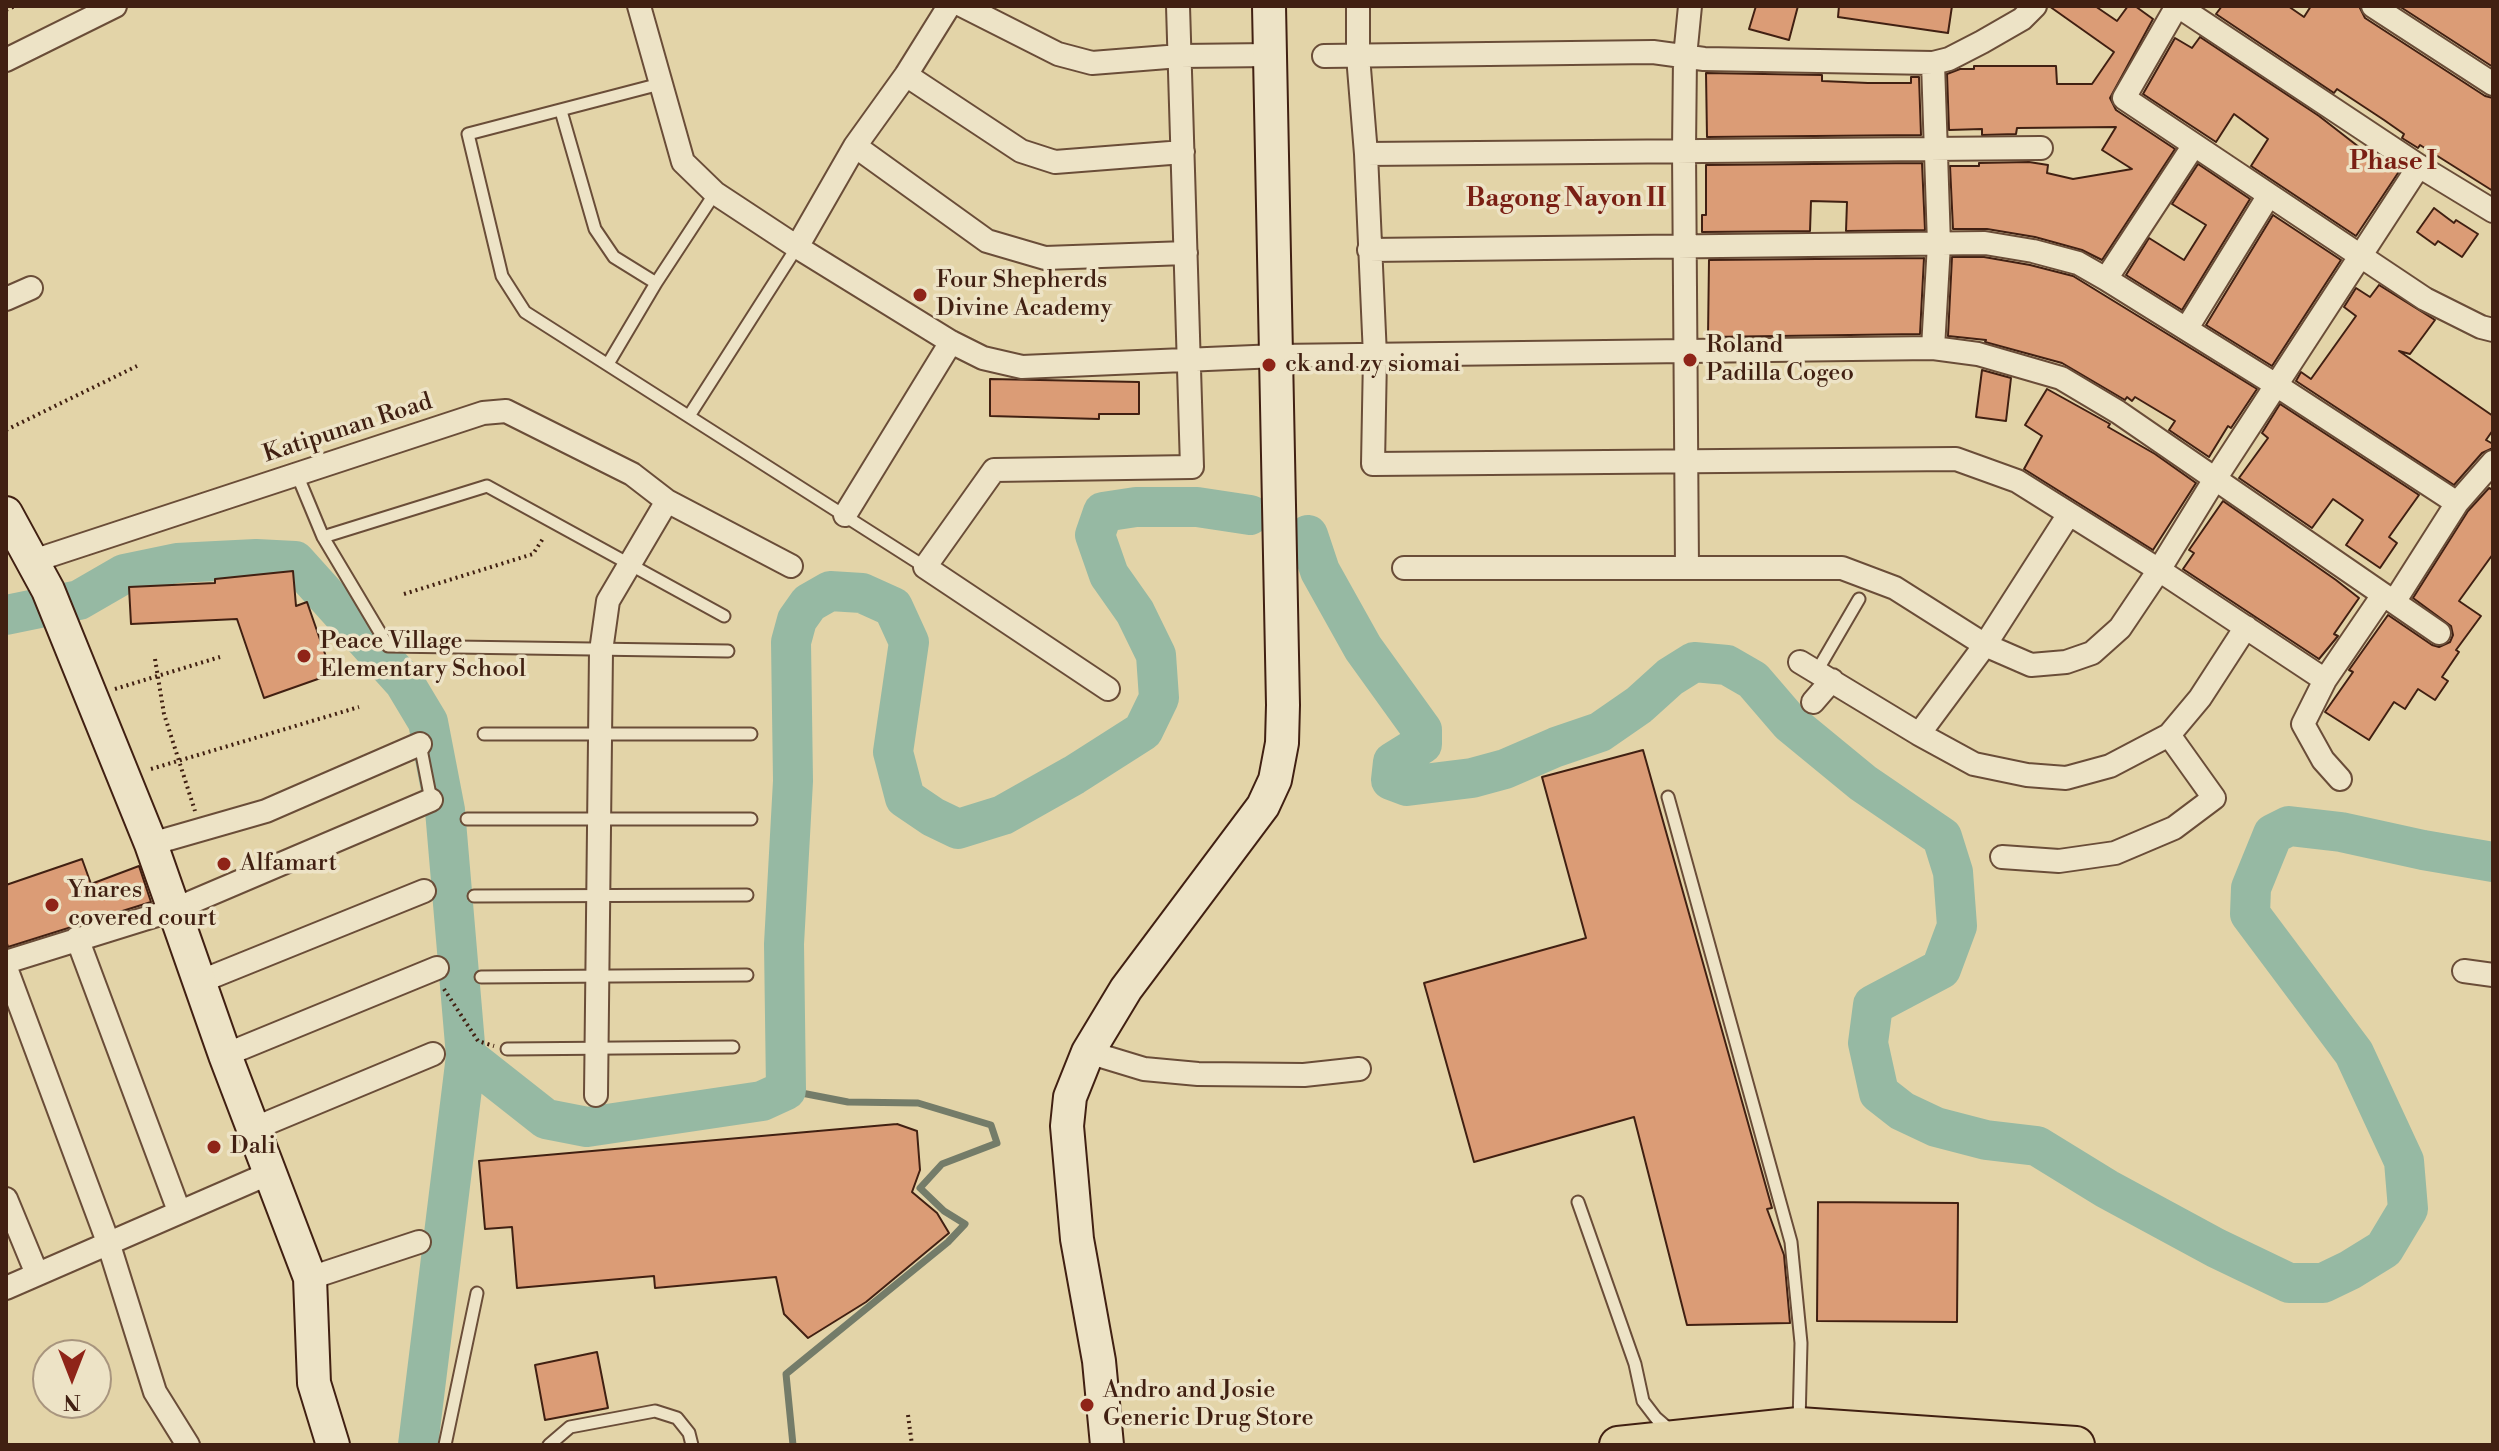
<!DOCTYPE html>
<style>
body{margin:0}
#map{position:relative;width:2499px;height:1451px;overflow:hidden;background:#e3d4a8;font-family:"Libre Bodoni",serif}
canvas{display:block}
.frame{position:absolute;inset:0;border:8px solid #412012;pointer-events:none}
.north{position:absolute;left:32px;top:1339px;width:80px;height:80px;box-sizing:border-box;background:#ede3c6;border:2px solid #a8957e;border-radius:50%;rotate:180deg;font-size:22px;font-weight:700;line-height:32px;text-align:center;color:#412012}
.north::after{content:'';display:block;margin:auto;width:28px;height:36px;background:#8f2418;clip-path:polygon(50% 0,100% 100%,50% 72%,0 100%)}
</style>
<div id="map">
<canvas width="2499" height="1451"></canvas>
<div class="frame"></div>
<div class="north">N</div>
</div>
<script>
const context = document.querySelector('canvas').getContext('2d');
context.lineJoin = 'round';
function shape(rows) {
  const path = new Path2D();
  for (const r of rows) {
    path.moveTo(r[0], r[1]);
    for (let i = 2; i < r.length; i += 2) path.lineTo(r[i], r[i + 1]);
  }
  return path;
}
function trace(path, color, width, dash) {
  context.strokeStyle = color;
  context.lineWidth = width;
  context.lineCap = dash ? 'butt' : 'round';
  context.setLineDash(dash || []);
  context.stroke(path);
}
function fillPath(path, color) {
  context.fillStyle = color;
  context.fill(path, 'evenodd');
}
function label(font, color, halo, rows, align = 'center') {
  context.font = font + ' "Libre Bodoni",serif';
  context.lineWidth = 7;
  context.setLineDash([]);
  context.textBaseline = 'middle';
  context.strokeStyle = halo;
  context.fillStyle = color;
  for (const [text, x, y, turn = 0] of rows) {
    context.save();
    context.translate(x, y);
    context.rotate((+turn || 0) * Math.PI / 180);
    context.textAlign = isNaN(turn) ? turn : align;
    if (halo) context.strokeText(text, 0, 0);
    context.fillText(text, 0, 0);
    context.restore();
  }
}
const stream = shape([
 [786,1090,848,1102,918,1103,991,1125,997,1143,942,1164,920,1188,944,1211,965,1224,948,1242,786,1374,793,1445]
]);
const river = shape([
 [1308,535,1320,571,1363,648,1422,730,1422,744,1393,762,1391,780,1407,786,1472,778,1505,769,1556,747,1600,732,1639,705,1670,677,1694,662,1727,665,1753,680,1790,723,1863,783,1942,837,1953,872,1957,926,1941,969,1873,1005,1868,1043,1879,1093,1902,1111,1936,1127,1986,1140,2037,1146,2107,1189,2216,1248,2289,1283,2323,1283,2350,1270,2384,1249,2408,1209,2404,1161,2354,1053,2250,914,2251,888,2273,834,2289,826,2341,832,2423,850,2493,862],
 [6,615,79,600,124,574,177,563,256,559,295,561,404,682,428,722,445,810,466,1056,546,1119,587,1127,762,1101,786,1090,784,944,793,781,791,642,797,620,809,603,830,591,862,593,893,607,909,642,893,752,905,798,933,817,958,829,1003,815,1074,775,1143,731,1159,698,1156,655,1135,612,1109,575,1095,535,1103,512,1136,507,1197,507,1250,515],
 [418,1445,466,1056]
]);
const building = shape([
 [1756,6,1798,6,1789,40,1749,29,1756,6],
 [1839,6,1952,6,1948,33,1838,17,1839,6],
 [2049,6,2095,6,2117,21,2128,6,2135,6,2153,19,2110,98,2116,110,2175,149,2102,260,2082,250,2035,237,1987,229,1953,229,1950,166,1979,166,1979,163,2029,162,2048,165,2047,173,2073,179,2132,169,2102,150,2116,127,2017,128,2016,134,1982,135,1982,129,1949,130,1947,74,1960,69,1974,69,1974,66,2056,66,2057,84,2092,84,2114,52,2049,6],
 [2222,6,2288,6,2304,17,2311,6,2359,6,2365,18,2485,96,2493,98,2493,191,2420,145,2418,148,2402,138,2404,134,2384,120,2337,89,2334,93,2216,14,2222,6],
 [2399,6,2493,6,2493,67,2399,6],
 [2200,37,2319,116,2377,161,2385,163,2386,161,2400,170,2356,236,2251,166,2268,139,2234,114,2216,142,2143,94,2175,38,2192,48,2200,37],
 [1706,73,1822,75,1822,81,1868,83,1911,83,1911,77,1919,77,1921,135,1707,137,1706,73],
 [1922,163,1925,230,1846,231,1847,202,1811,201,1810,231,1702,232,1702,215,1706,215,1706,165,1922,163],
 [2198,164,2250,199,2182,310,2126,275,2149,238,2184,260,2206,225,2172,204,2198,164],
 [2434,208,2454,223,2456,220,2478,234,2462,257,2438,241,2435,245,2417,232,2434,208],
 [2273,215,2341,260,2272,366,2206,325,2273,215],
 [1952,257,1984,257,2030,265,2073,276,2257,389,2231,428,2228,426,2209,457,2169,430,2175,421,2135,397,2132,401,2127,397,2125,400,2062,363,1985,342,1986,340,1948,336,1952,257],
 [1924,258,1920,334,1708,337,1709,260,1924,258],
 [2379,285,2435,320,2410,354,2399,351,2493,416,2493,430,2486,440,2493,444,2493,448,2482,453,2454,485,2296,381,2301,372,2311,379,2356,316,2344,307,2356,288,2370,297,2379,285],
 [1982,370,2011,378,2006,421,1976,417,1982,370],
 [990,379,1139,382,1139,414,1099,414,1099,419,990,416,990,379],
 [2047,389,2110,424,2108,427,2155,454,2196,483,2153,550,2024,469,2042,436,2025,425,2047,389],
 [2280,404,2419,495,2389,537,2397,543,2380,568,2346,545,2363,520,2333,499,2312,528,2239,478,2268,438,2262,433,2280,404],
 [2489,488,2493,490,2493,554,2459,601,2481,616,2456,650,2459,652,2442,677,2448,681,2435,700,2418,689,2405,709,2394,702,2369,740,2325,712,2353,672,2349,670,2388,615,2432,645,2439,647,2450,642,2453,635,2451,626,2413,598,2468,511,2489,488],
 [2223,501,2336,580,2359,598,2334,634,2338,636,2319,659,2183,569,2194,553,2189,550,2223,501],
 [293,571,296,606,307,602,332,674,264,698,237,619,131,624,129,587,215,583,215,579,293,571],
 [1643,750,1772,1208,1767,1209,1784,1255,1790,1323,1687,1325,1634,1117,1474,1162,1424,983,1586,938,1542,777,1643,750],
 [82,859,91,884,139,866,151,902,8,947,6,940,6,885,82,859],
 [897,1124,917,1131,920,1170,912,1192,937,1213,949,1233,866,1302,808,1338,784,1314,776,1277,655,1288,654,1276,517,1288,512,1227,485,1229,479,1161,897,1124],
 [1818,1202,1958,1203,1957,1322,1817,1321,1818,1202],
 [597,1352,608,1408,545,1420,535,1365,597,1352]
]);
const path = shape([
 [6,10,15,6],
 [6,430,137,366],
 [404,594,533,554,544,537],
 [155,659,164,714,195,811],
 [115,689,220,657],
 [151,769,359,707],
 [444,989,478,1041,494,1046],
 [908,1415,912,1445]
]);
const lane = shape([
 [660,84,468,134,502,276,525,312,925,567],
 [561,111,595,229,614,257,656,283],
 [608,364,656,283,715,193],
 [689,416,797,247],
 [296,472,323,537,388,646,728,651],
 [323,537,487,486,724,616],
 [1817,671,1859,599],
 [484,734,751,734],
 [420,744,431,800],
 [1668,797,1791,1242,1801,1343,1799,1423],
 [467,819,751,819],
 [474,896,747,895],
 [481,977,747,975],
 [507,1049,733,1047],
 [1578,1202,1635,1364,1643,1401,1656,1418,1671,1431],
 [445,1445,477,1293],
 [549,1445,570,1427,655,1411,677,1418,689,1433,692,1445]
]);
const street = shape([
 [639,6,683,162,715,193,797,247,951,342,983,358,1022,367,1277,356,1933,348,1978,354,2061,378,2118,412,2439,633],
 [963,6,1058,54,1092,63,1180,56,1271,55],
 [1358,6,1358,56,1366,154,1375,356,1373,464,1956,459,2017,481,2159,570,2325,680],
 [2177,6,2124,98,2425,299,2481,327,2493,330],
 [2178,6,2419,166,2493,211],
 [2373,6,2493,84],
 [1324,56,1653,52,1704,59,1933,63,1949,59,1982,42,2022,19,2035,6],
 [6,60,115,6],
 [1933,63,1939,244,1933,348],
 [906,75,1021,151,1055,162,1183,152],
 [855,146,987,241,1045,258,1186,253],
 [1366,154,2041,148],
 [797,247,855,146,906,75,949,6],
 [1369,250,1985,243,2033,251,2078,263,2106,279,2276,385,2457,503],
 [2106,279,2194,145],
 [6,299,31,288],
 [2187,328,2269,195],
 [845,515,951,342],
 [33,561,483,413,506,411,632,474,667,501,791,566],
 [1404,568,1842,568,1895,588,1985,645,2031,665,2066,662,2092,653,2120,628,2159,570,2215,479,2419,166],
 [1687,568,1684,150,1685,57,1690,6],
 [2394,602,2457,503,2493,462],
 [1800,662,1919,734,1974,764,2027,775,2066,778,2110,766,2169,735,2200,698,2246,627],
 [1108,689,925,567,994,470,1192,467,1178,6],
 [1813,702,1832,680],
 [1919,734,1985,645,2069,514],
 [2340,779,2323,760,2303,724,2325,680,2383,595],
 [151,844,266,811,420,744],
 [2002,857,2059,861,2115,853,2174,828,2214,798,2169,735],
 [77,938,179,1211],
 [6,962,173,910,431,800],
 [6,968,108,1242,155,1392,188,1445],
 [2464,971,2493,975],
 [199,982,424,891],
 [1088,1052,1144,1069,1198,1074,1304,1075,1359,1069],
 [225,1055,437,968],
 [596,1095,601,651,608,601,667,501],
 [253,1129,433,1054],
 [6,1199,37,1274],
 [310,1278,419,1242],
 [6,1288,270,1173]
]);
const secondary = shape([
 [6,513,48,590,151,844,225,1055,310,1278,314,1383,333,1445],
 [1107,1445,1099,1361,1077,1239,1067,1126,1070,1097,1088,1052,1126,989,1263,806,1275,780,1282,743,1283,705,1269,6]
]);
const primary = shape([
 [1618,1445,1799,1426,2076,1445]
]);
const markers = [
 [920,295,8,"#8f2418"],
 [1690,360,8,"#8f2418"],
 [1269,365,8,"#8f2418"],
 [304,656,8,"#8f2418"],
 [224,864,8,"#8f2418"],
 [52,905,8,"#8f2418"],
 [214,1147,8,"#8f2418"],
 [1087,1405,8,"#8f2418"]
];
const poiNames = [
 ["Four Shepherds",936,281],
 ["Divine Academy",936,309],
 ["Roland",1706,346],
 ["Padilla Cogeo",1706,374],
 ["ck and zy siomai",1285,365],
 ["Peace Village",320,642],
 ["Elementary School",320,670],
 ["Alfamart",240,864],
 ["Ynares",68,891],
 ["covered court",68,919],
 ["Dali",230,1147],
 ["Andro and Josie",1103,1391],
 ["Generic Drug Store",1103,1419]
];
const streetNames = [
 ["Katipunan Road",348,429,-18]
];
const neighbourhoodNames = [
 ["Phase I",2393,163],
 ["Bagong Nayon II",1566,200]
];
trace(stream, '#747c69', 7);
trace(river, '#96b9a3', 40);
fillPath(building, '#db9c76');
trace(building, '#412012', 2);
trace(lane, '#6a4d38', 15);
trace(street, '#6a4d38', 26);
trace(secondary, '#412012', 36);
trace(primary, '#412012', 40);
trace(path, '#412012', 4, [2, 4]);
trace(lane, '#ede3c6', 11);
trace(street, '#ede3c6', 22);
trace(secondary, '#ede3c6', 32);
trace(primary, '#e3d4a8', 36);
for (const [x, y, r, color] of markers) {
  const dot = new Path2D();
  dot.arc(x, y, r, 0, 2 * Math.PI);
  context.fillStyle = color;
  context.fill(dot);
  trace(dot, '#ede3c6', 3);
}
label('24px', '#412012', '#ede3c6', poiNames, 'left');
label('24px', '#412012', '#ede3c6', streetNames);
label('bold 26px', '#7a1f14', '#ede3c6', neighbourhoodNames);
</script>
